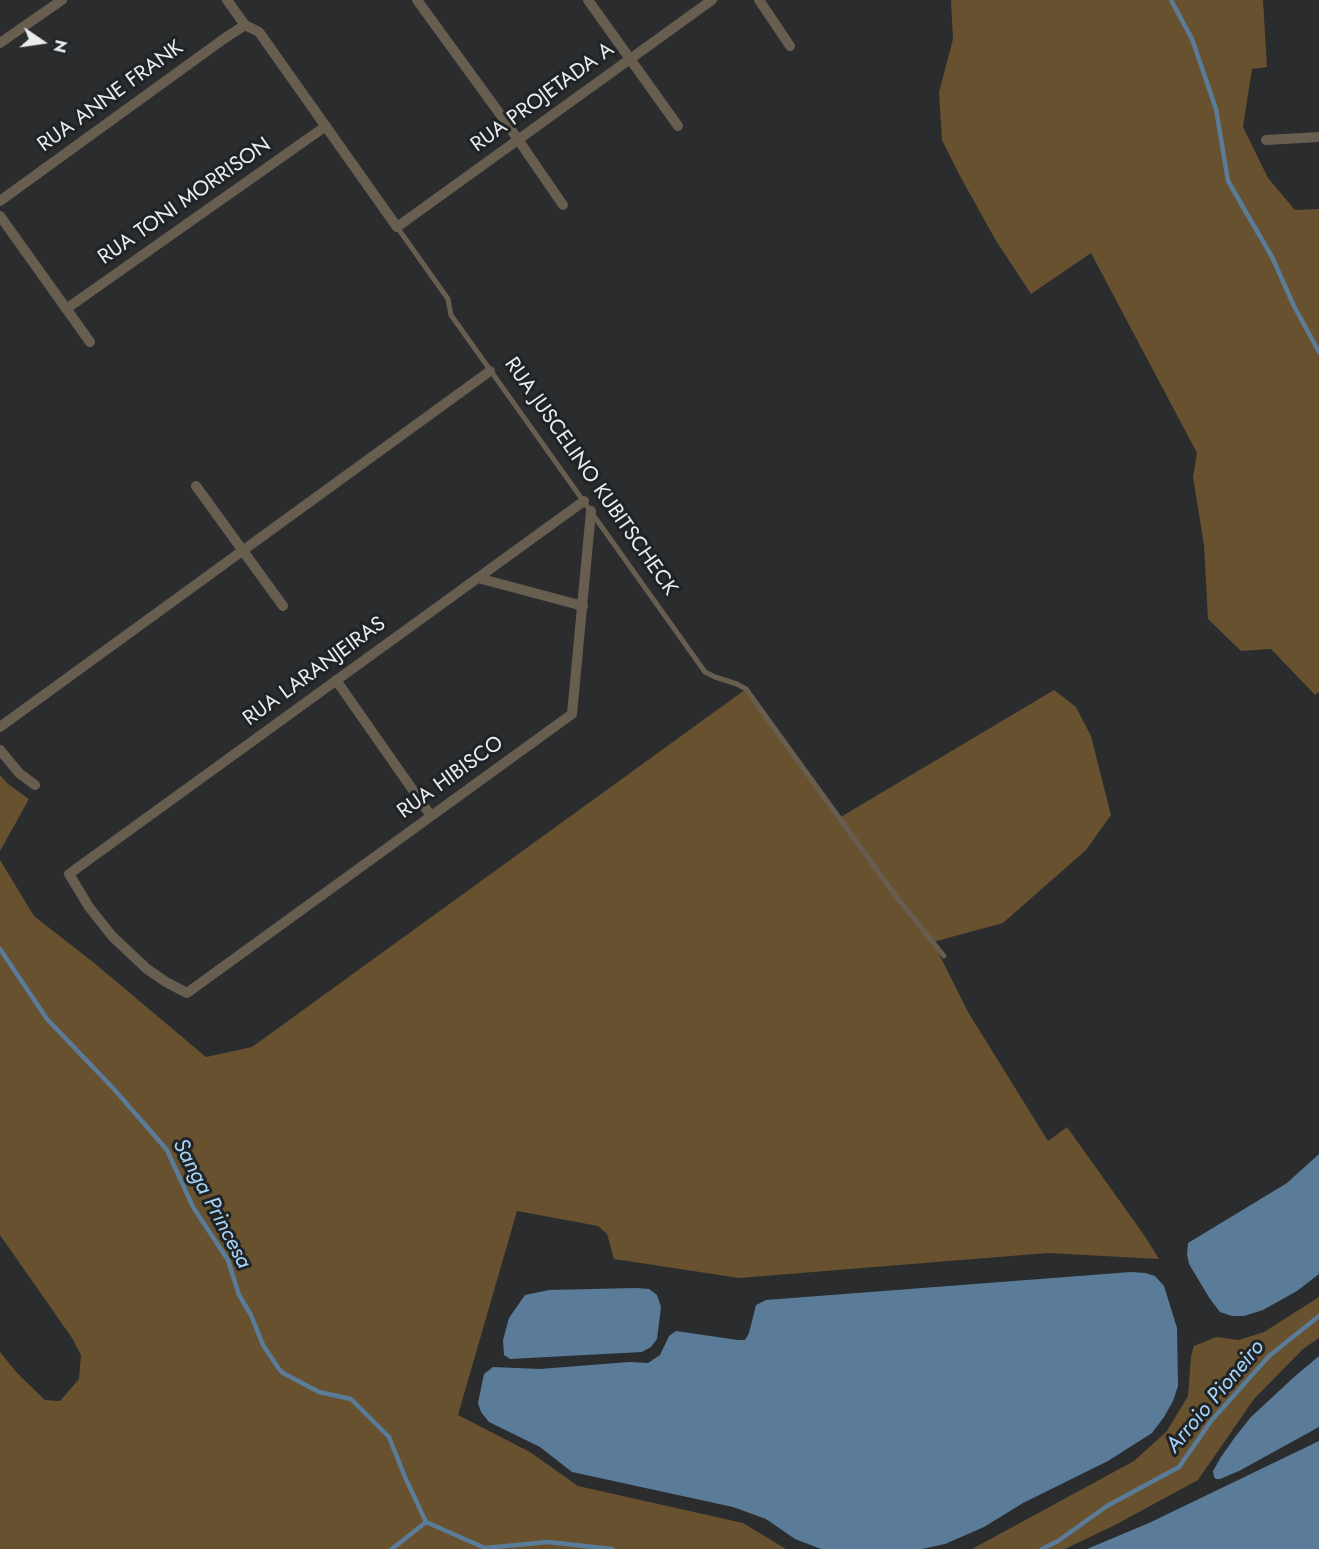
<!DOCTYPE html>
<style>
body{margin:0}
#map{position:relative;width:1319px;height:1549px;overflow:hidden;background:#2a2c2e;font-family:Jost,sans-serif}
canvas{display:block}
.north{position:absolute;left:12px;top:12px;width:60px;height:60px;-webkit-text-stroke:4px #202325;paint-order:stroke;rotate:103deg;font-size:16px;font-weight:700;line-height:24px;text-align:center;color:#eaeced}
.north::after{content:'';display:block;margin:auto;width:21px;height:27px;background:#eaeced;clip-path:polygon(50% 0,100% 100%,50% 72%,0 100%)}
</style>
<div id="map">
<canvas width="1319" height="1549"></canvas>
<div class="north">N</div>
</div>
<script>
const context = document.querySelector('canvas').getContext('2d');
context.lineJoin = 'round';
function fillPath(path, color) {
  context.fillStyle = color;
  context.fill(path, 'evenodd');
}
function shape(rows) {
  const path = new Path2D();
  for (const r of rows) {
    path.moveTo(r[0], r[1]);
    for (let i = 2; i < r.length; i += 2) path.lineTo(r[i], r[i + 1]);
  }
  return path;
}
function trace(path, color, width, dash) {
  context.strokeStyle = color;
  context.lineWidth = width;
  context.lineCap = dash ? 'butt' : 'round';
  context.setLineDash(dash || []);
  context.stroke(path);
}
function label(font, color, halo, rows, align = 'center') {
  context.font = font + ' Jost,sans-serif';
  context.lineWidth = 6;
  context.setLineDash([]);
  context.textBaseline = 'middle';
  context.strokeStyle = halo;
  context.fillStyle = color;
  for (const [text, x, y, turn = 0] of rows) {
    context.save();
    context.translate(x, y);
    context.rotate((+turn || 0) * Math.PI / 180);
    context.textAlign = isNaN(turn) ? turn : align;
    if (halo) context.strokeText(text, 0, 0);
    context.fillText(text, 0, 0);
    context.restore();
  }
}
const green = shape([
 [951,0,1263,0,1267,67,1252,69,1243,127,1268,178,1295,210,1319,209,1319,692,1315,695,1271,649,1241,651,1208,619,1204,545,1193,477,1197,453,1091,253,1031,294,995,239,960,176,942,140,939,92,953,39],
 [746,689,839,818,1054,690,1076,707,1091,736,1111,815,1086,850,1003,923,933,942,968,1012,1048,1141,1067,1127,1144,1235,1159,1259,1048,1253,739,1278,614,1259,607,1234,598,1226,517,1211,458,1415,530,1452,578,1486,743,1523,786,1549,0,1549,0,1352,17,1373,45,1400,60,1401,79,1379,81,1355,72,1338,0,1235,0,860,34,916,93,962,206,1057,252,1047],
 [0,775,8,784,29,799,0,851],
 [1319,1297,1319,1338,1303,1349,1254,1399,1198,1480,1115,1525,1065,1549,972,1549,1134,1461,1167,1431,1188,1396,1191,1356,1194,1346,1216,1337,1239,1340,1264,1332]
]);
const water = shape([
 [1319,1154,1319,1274,1297,1291,1263,1310,1244,1316,1232,1316,1220,1312,1210,1299,1189,1264,1187,1254,1188,1243,1287,1183],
 [1131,1272,1145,1273,1155,1276,1164,1286,1177,1328,1178,1386,1173,1401,1164,1417,1152,1433,1108,1461,1023,1503,984,1527,945,1544,922,1549,821,1549,795,1539,766,1519,733,1507,572,1472,540,1447,489,1422,481,1412,478,1403,484,1374,493,1367,540,1369,629,1362,648,1363,660,1355,669,1336,676,1331,738,1340,745,1340,749,1333,756,1305,766,1300],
 [636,1288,649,1289,657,1295,661,1307,657,1339,651,1347,642,1352,510,1359,504,1355,503,1340,509,1318,525,1295,549,1290],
 [1319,1356,1319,1427,1239,1471,1220,1479,1216,1479,1214,1477,1213,1471,1221,1457,1235,1437,1251,1417,1294,1377],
 [1319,1441,1319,1549,1087,1549,1149,1523]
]);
const stream = shape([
 [1171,0,1192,39,1216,109,1228,181,1272,257,1294,306,1319,352],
 [0,949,47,1019,113,1088,167,1150,193,1207,228,1260,239,1295,251,1315,263,1345,279,1369,283,1373,319,1392,351,1399,389,1437,405,1477,426,1522],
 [392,1549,426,1522,485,1548,548,1542,612,1549],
 [1042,1549,1058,1541,1107,1506,1179,1467,1211,1421,1269,1356,1319,1316]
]);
const lane = shape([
 [397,227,448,299,451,315,705,672,715,677,737,684,746,689,895,895,944,956]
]);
const street = shape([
 [227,0,245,25,259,32,397,227,712,0],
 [417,0,508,125,563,205],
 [588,0,678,126],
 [759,0,790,46],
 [0,43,62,0],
 [1266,140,1319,137],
 [0,201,225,38,245,25],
 [0,216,90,342],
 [66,309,326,126],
 [196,486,283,606],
 [584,501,69,874,89,907,112,936,147,969,166,982,187,993,572,714,591,511],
 [478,578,583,606],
 [336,680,431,816],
 [0,727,490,371],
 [0,750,19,773,35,785]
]);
const streetNames = [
 ["RUA ANNE FRANK",111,97,-36],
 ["RUA PROJETADA A",543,98,-36],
 ["RUA TONI MORRISON",185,202,-35],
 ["RUA JUSCELINO KUBITSCHECK",590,477,55],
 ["RUA LARANJEIRAS",315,672,-36],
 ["RUA HIBISCO",451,778,-36]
];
const waterNames = [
 ["Sanga Princesa",211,1204,62],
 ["Arroio Pioneiro",1216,1397,-50]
];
fillPath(green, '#67512f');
fillPath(water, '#5a7c98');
trace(stream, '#5a7c98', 4.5);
trace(lane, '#685e4f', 5);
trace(street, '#685e4f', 10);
label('21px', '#eaeced', '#202325', streetNames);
label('italic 22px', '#a6d4f9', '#202325', waterNames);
</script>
